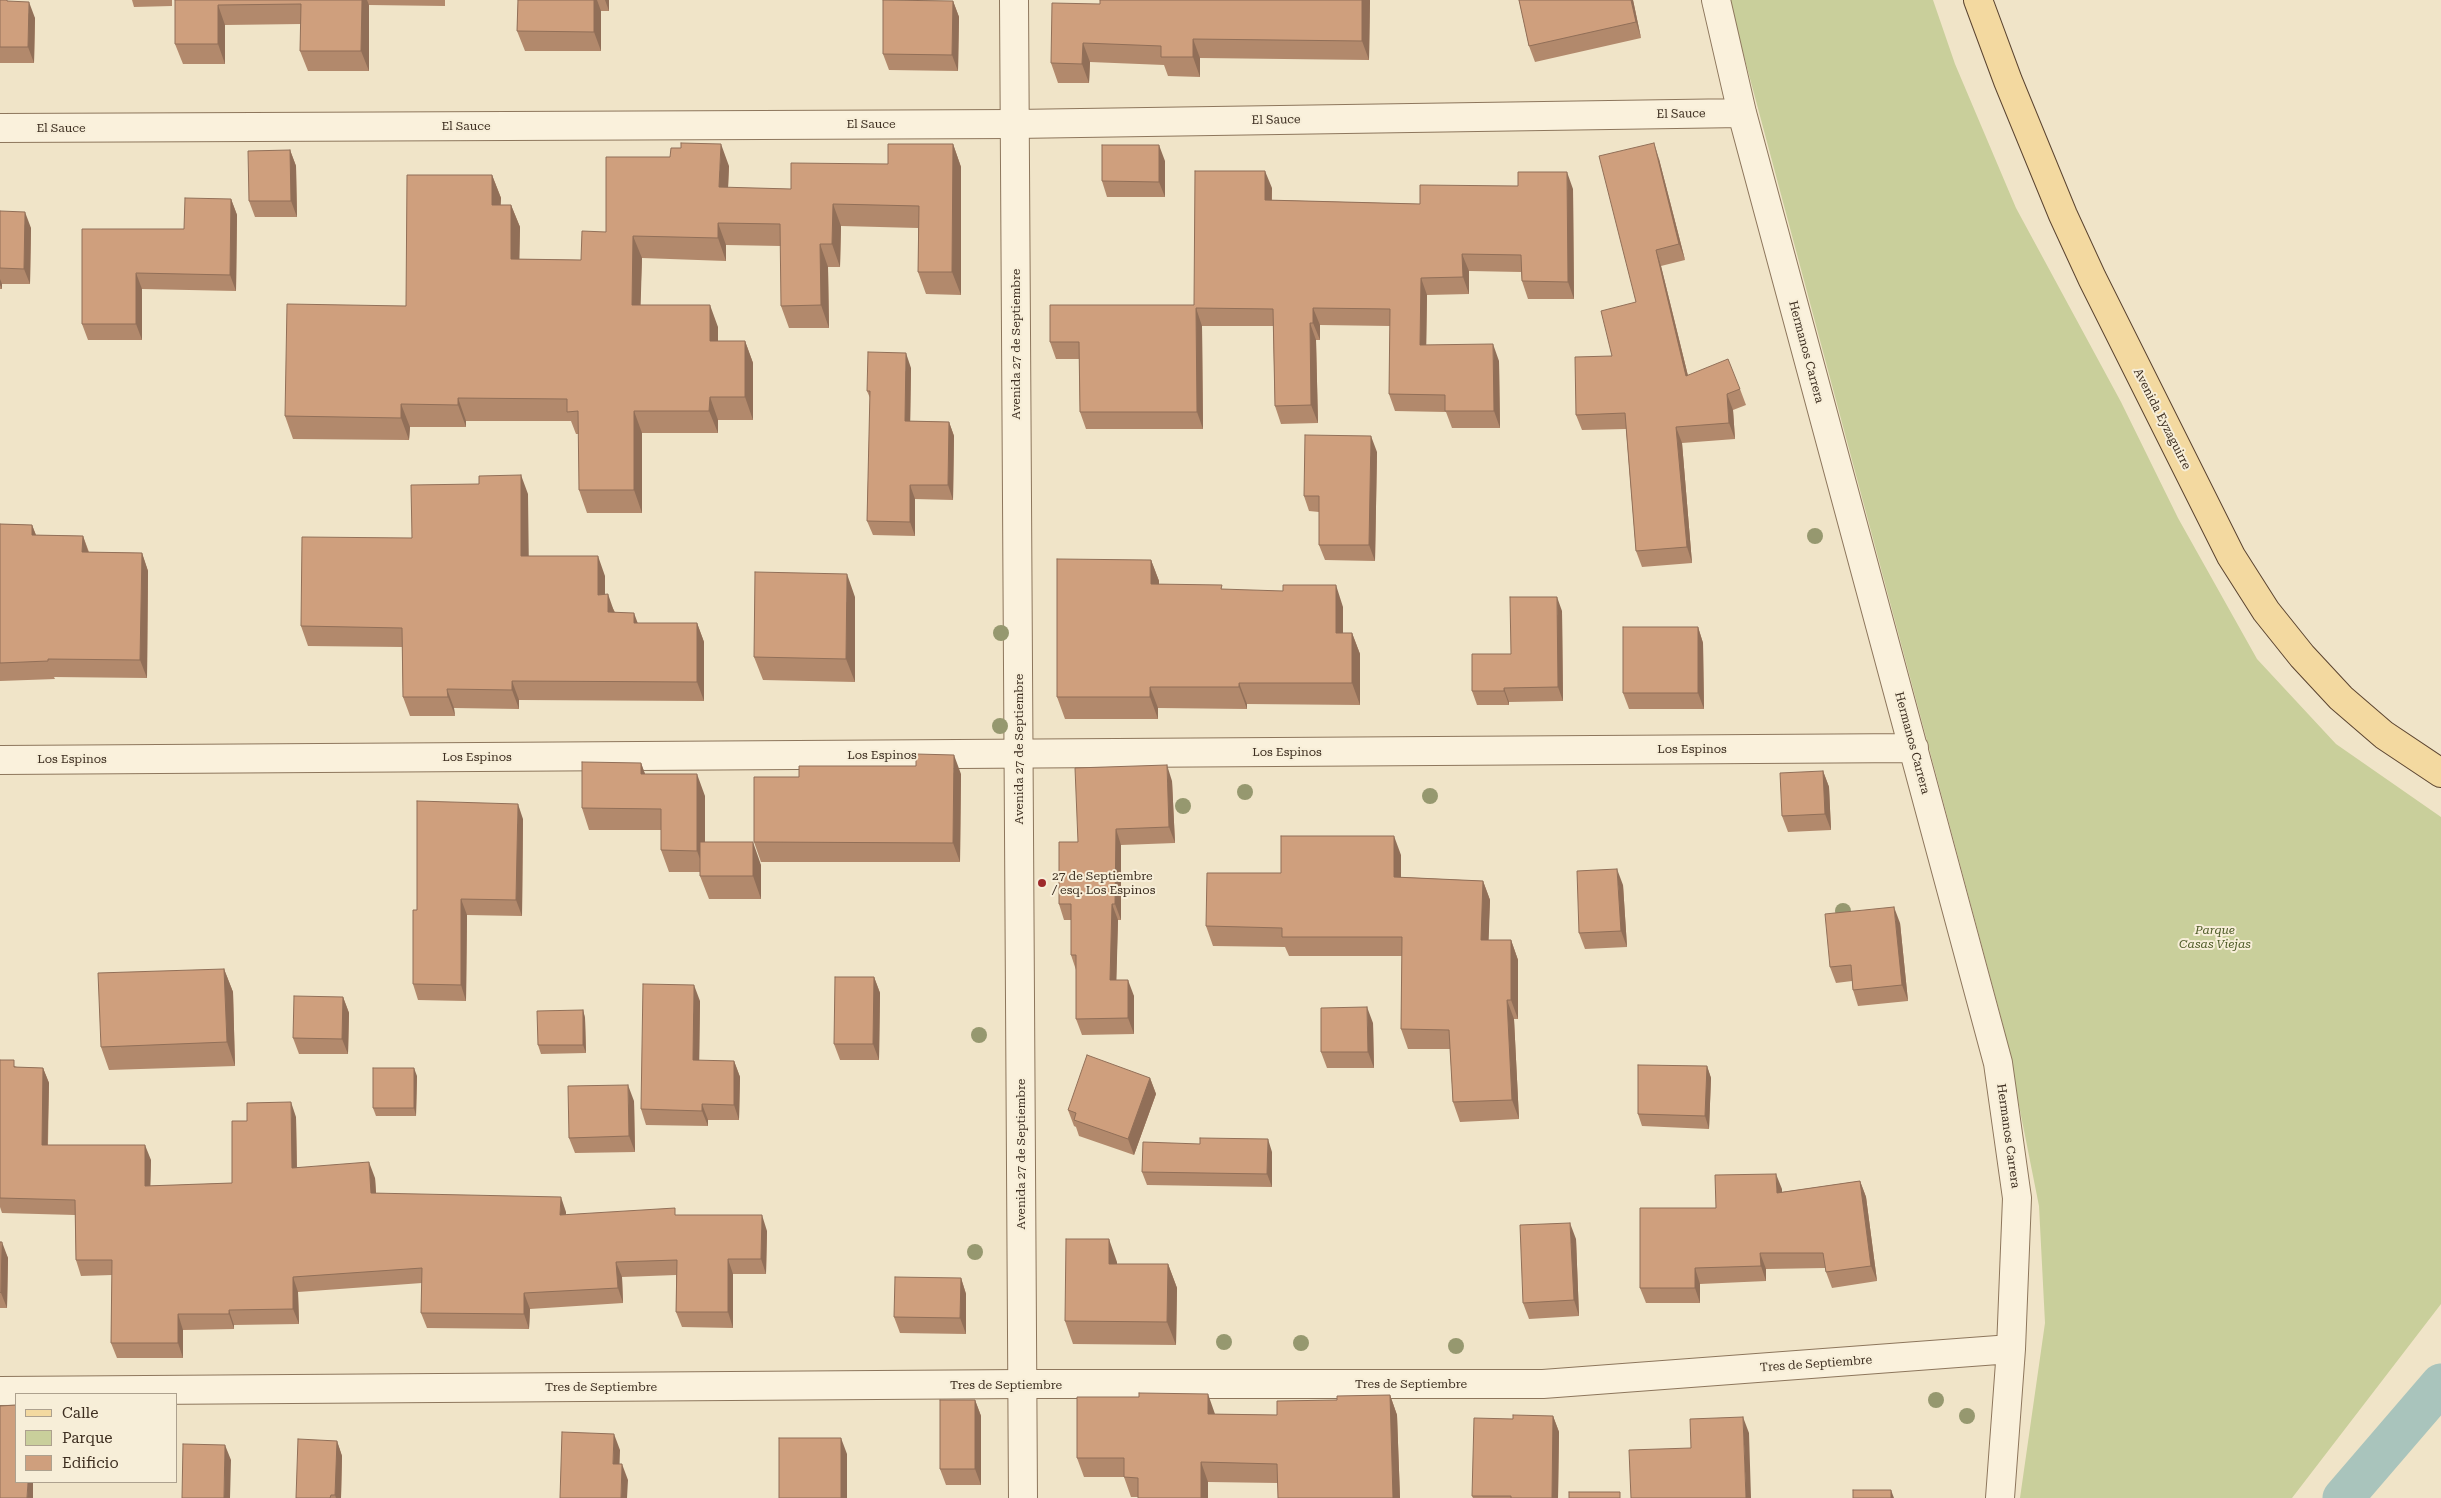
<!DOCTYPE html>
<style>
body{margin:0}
#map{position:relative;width:2441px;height:1498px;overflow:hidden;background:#f0e4c8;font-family:"Roboto Serif",serif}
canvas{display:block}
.legend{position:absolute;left:15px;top:1393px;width:162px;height:90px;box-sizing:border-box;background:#f7eed8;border:1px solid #ada18e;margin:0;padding:6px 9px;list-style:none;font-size:15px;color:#3d2e20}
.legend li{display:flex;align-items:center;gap:10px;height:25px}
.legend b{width:25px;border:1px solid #ada18e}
</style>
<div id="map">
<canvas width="2441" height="1498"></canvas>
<ul class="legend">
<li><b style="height:6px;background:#f3d9a0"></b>Calle</li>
<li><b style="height:14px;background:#c9cf9b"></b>Parque</li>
<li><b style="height:14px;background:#cf9f7d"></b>Edificio</li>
</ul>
</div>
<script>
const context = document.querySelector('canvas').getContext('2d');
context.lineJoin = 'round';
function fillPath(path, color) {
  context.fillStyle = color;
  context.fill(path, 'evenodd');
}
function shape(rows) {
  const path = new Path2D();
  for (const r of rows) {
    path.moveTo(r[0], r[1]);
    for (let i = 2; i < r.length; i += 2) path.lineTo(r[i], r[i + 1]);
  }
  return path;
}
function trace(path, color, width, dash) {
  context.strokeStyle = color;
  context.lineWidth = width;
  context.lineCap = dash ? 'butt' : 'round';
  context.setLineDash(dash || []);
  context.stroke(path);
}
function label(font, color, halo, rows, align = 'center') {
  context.font = font + ' "Roboto Serif",serif';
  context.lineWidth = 4;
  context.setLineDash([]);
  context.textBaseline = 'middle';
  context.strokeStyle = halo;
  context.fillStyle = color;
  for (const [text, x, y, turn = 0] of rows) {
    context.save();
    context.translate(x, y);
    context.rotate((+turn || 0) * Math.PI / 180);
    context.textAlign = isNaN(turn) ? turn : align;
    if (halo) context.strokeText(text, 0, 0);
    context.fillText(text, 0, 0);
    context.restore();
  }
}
const green = shape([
 [1729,0,1933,0,1955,64,2016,208,2121,402,2178,518,2257,659,2336,744,2441,817,2441,1304,2292,1498,2020,1498,2045,1323,2039,1206,2003,1025]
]);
const canal = shape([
 [2343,1498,2441,1384]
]);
const minor = shape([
 [1716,0,1742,113,1998,1063,2017,1198,2011,1349,2000,1498],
 [0,128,1015,124,1742,113],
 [0,760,1914,748],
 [0,1391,1023,1384,1543,1384,2011,1349]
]);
const tertiary = shape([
 [1014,0,1023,1498]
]);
const primary = shape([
 [1978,0,2008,81,2063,215,2092,278,2231,556,2266,611,2302,656,2341,698,2384,735,2441,773]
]);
const trees = [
 [1815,536],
 [1001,633],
 [1000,726],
 [1245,792],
 [1430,796],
 [1183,806],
 [1843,911],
 [979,1035],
 [975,1252],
 [1224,1342],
 [1301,1343],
 [1456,1346],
 [1936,1400],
 [1967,1416]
];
const wall = shape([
 [0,0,13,2,35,18,34,63,0,63],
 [132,0,172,0,172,6,134,7],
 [175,0,445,0,445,6,369,5,369,71,308,71,300,51,301,24,225,25,225,64,183,64,175,44],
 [518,0,609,0,609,11,601,11,601,51,525,51,517,31],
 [1370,0,1369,60,1200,58,1200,77,1168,76,1164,65,1090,62,1089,83,1058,83,1051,63,1100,4],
 [1519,0,1633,0,1641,38,1535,62,1529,46],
 [953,1,959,17,958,71,889,70,883,54],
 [953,144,961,167,961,295,926,294,918,272,918,228,841,226,840,267,828,267,829,328,789,328,781,306,781,246,726,245,726,261,642,258,640,305,718,327,718,341,745,341,753,363,753,420,718,420,718,433,642,433,642,513,587,513,579,490,579,434,576,434,571,421,466,421,466,427,410,427,409,440,293,439,285,416,406,306,492,175,501,198,500,205,511,205,520,227,519,259,581,260,606,232,729,166,728,188,791,189,888,164],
 [290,150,296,166,297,217,255,217,249,201],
 [1659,159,1685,260,1661,266,1688,376,1740,389,1746,405,1733,410,1735,439,1682,443,1692,563,1642,567,1636,551,1626,429,1582,430,1576,415,1612,356,1636,302],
 [1165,161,1165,197,1107,197,1102,181],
 [1272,188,1272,200,1420,204,1573,189,1574,299,1528,299,1522,281,1521,272,1469,271,1469,294,1427,295,1426,345,1499,361,1500,428,1452,428,1446,412,1395,411,1389,394,1390,326,1320,325,1320,340,1316,340,1318,423,1281,424,1275,406,1273,326,1202,326,1203,429,1086,429,1080,412,1079,359,1056,359,1050,342,1194,305],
 [231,199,237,215,236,291,142,289,142,340,88,340,82,324,184,229],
 [0,211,31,228,30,284,2,284,2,289,0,289],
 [911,368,910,421,949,422,954,436,953,500,915,499,915,536,873,535,867,521,870,398,867,391],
 [1377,452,1375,561,1325,560,1319,545,1319,512,1309,511,1304,496],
 [528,494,528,556,605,576,605,595,615,612,638,623,697,623,704,642,704,701,519,700,519,709,454,708,455,716,410,716,403,697,402,647,308,646,301,626,412,538],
 [0,524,32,525,36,535,83,536,89,552,142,553,148,571,147,678,54,677,55,679,0,681],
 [1151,560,1159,581,1159,584,1223,589,1343,607,1343,633,1352,633,1360,654,1360,705,1247,704,1247,709,1158,708,1158,719,1065,719,1057,697],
 [855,597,855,682,763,680,754,657],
 [1562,611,1563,701,1509,702,1509,705,1477,705,1472,691,1511,654],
 [1698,627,1703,643,1704,709,1629,709,1623,693],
 [641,763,645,774,705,796,705,842,761,865,761,899,709,899,700,876,700,872,669,872,661,850,661,830,589,830,582,808],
 [916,766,961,774,960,862,761,862,754,842,799,777],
 [1823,771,1829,787,1831,830,1788,832,1782,816],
 [1172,781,1175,843,1121,845,1121,920,1118,920,1116,980,1134,996,1134,1034,1082,1035,1076,1019,1076,970,1071,955,1071,920,1064,920,1059,904,1078,842],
 [523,819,522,916,467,915,466,1001,418,1000,413,984,417,910],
 [1401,855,1401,877,1483,881,1490,900,1488,940,1511,940,1518,960,1518,1019,1514,1019,1519,1119,1460,1122,1453,1102,1450,1049,1408,1049,1401,1029,1402,956,1289,956,1285,947,1213,946,1206,926,1281,873],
 [1623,885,1627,947,1585,949,1579,933],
 [1900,923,1908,1001,1858,1006,1853,990,1852,981,1836,983,1830,967],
 [224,969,233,992,235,1066,109,1070,101,1047],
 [874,977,880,993,879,1060,840,1060,834,1044],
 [343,997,349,1013,348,1054,299,1054,293,1038],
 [700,1001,699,1061,734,1061,740,1077,739,1120,708,1120,708,1126,646,1125,641,1109],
 [583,1010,585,1018,586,1053,541,1054,538,1045],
 [1373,1023,1374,1068,1327,1068,1321,1052],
 [0,1060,17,1067,43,1068,49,1083,48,1145,151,1160,150,1186,232,1183,247,1121,296,1117,297,1167,375,1178,376,1193,566,1212,566,1215,677,1215,767,1231,766,1274,733,1274,733,1328,682,1327,676,1312,676,1275,622,1277,623,1303,530,1309,529,1329,427,1328,421,1313,422,1283,298,1292,299,1324,234,1325,234,1329,183,1330,183,1358,117,1358,111,1343,112,1275,81,1276,76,1260,75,1215,2,1213,0,1207],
 [1707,1066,1711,1078,1709,1129,1642,1126,1638,1114],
 [417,1076,416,1116,376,1116,373,1108],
 [1150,1078,1156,1094,1134,1155,1079,1136,1076,1127,1074,1126,1068,1110],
 [634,1101,635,1152,575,1153,569,1138],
 [1272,1152,1272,1187,1147,1185,1142,1172],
 [1860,1181,1866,1197,1877,1281,1832,1288,1826,1272,1825,1268,1766,1269,1766,1281,1700,1284,1700,1303,1646,1303,1640,1288,1716,1208,1782,1189,1782,1192],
 [1576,1239,1579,1316,1529,1319,1523,1303],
 [0,1242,8,1258,7,1308,0,1308],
 [1117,1262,1117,1264,1168,1264,1177,1288,1176,1345,1073,1344,1065,1321],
 [961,1278,966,1294,966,1334,900,1333,894,1317],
 [1390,1395,1397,1415,1400,1498,1278,1498,1278,1483,1208,1482,1138,1497,1131,1497,1124,1477,1084,1477,1077,1458,1215,1414,1277,1415,1337,1400],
 [975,1400,981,1416,981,1485,946,1485,940,1469],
 [1553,1416,1559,1432,1558,1498,1473,1498,1472,1496,1513,1419],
 [337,1441,342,1456,341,1498,296,1498]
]);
const shadedWall = shape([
 [362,0,367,0,369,5,369,71,361,51],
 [594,0,597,0,601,11,601,51,594,32],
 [605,0,609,0,609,11],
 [1362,0,1370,0,1369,60,1362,41],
 [1631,0,1633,0,1641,38,1636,22],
 [953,1,959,17,958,71,952,55],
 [29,2,35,18,34,63,28,47],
 [218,5,225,25,225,64,218,44],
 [1193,39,1200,58,1200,77,1193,57],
 [1083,43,1090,62,1089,83,1082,64],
 [1654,143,1659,159,1685,260,1679,244],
 [721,144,729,166,727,210,719,187],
 [953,144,961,167,961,295,952,272],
 [1159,145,1165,161,1165,197,1159,182],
 [290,150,296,166,297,217,291,201],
 [1265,171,1272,188,1271,217,1265,200],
 [1567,172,1573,189,1574,299,1568,282],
 [492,175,501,198,500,227,492,205],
 [231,199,237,215,236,291,230,275],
 [833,204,841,226,840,267,832,244],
 [511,205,520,227,519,282,511,259],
 [25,212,31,228,30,284,24,269],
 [718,223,726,245,726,261,718,238],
 [633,236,642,258,640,327,632,305],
 [820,244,828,267,829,328,821,305],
 [1656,250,1661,266,1692,392,1686,376],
 [1462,254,1469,271,1469,294,1463,277],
 [136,273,142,289,142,340,136,324],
 [1421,278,1427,295,1426,362,1420,345],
 [0,279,2,284,2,289,0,285],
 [710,305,718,327,718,364,710,341],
 [1196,308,1202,326,1203,429,1197,412],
 [1313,308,1320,325,1320,340,1313,323],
 [1310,323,1316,340,1318,423,1311,405],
 [745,341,753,363,753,420,745,397],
 [1493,344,1499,361,1500,428,1494,411],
 [906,353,911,368,910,436,905,421],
 [1727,394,1733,410,1735,439,1729,423],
 [710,397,718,420,718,433,709,411],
 [458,398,466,421,466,427,458,405],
 [401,404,410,427,409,440,401,418],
 [634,411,642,433,642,513,634,490],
 [949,422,954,436,953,500,948,485],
 [1676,427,1682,443,1692,563,1687,547],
 [1371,436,1377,452,1375,561,1369,545],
 [521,475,528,494,529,576,521,556],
 [910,485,915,499,915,536,910,522],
 [32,525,39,543,32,535],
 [83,536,89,554,82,552],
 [142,553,148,571,147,678,140,660],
 [598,556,605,576,605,614,598,595],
 [1151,560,1159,581,1159,605,1151,584],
 [847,574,855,597,855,682,846,659],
 [1336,585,1343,607,1343,654,1336,633],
 [608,594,615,614,608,612],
 [1557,597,1562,611,1563,701,1558,687],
 [634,613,641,632,634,623],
 [697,623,704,642,704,701,697,682],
 [1698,627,1703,643,1704,709,1698,693],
 [1352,633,1360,654,1360,705,1352,683],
 [512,681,519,700,519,709,512,690],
 [1239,683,1247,704,1247,709,1239,687],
 [1150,687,1158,708,1158,719,1150,697],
 [1504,688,1509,702,1509,705,1504,691],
 [447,689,454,708,455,716,448,697],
 [954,755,961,774,960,862,953,843],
 [641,763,649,785,641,774],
 [1167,765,1172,781,1175,843,1169,827],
 [1823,771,1829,787,1831,830,1825,814],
 [697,774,705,796,705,872,697,851],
 [518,804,523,819,522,916,516,900],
 [1116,829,1121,845,1121,920,1115,904],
 [1394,836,1401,855,1401,896,1394,877],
 [753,842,761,865,761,899,753,876],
 [1617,869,1623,885,1627,947,1621,931],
 [1483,881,1490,900,1488,960,1481,940],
 [461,899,467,915,466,1001,461,985],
 [1112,904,1118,920,1116,996,1110,980],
 [1894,907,1900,923,1908,1001,1902,985],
 [1511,940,1518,960,1518,1019,1511,1000],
 [224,969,233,992,235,1066,227,1042],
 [874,977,880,993,879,1060,873,1044],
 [1128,980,1134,996,1134,1034,1128,1018],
 [694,985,700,1001,699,1076,693,1060],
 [343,997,349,1013,348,1054,342,1039],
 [1507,1000,1514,1019,1519,1119,1512,1100],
 [1367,1007,1373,1023,1374,1068,1368,1052],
 [583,1010,585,1018,586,1053,583,1045],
 [734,1061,740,1077,739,1120,734,1105],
 [1707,1066,1711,1078,1709,1129,1705,1116],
 [43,1068,49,1083,47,1160,42,1145],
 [414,1068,417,1076,416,1116,414,1108],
 [1150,1078,1156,1094,1134,1155,1128,1139],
 [628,1085,634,1101,635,1152,629,1136],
 [291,1102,296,1117,297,1183,292,1168],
 [702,1104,708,1120,708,1126,702,1111],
 [1268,1139,1272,1152,1272,1187,1267,1174],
 [145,1145,151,1160,150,1201,145,1186],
 [369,1162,375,1178,377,1208,371,1193],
 [1776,1174,1782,1189,1782,1208,1777,1193],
 [1860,1181,1866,1197,1877,1281,1871,1266],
 [561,1197,566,1212,566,1231,560,1215],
 [762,1215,767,1231,766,1274,761,1259],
 [1570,1223,1576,1239,1579,1316,1574,1300],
 [1109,1239,1117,1262,1117,1287,1109,1264],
 [2,1242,8,1258,7,1308,1,1293],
 [1760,1253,1766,1269,1766,1281,1761,1266],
 [728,1259,733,1274,733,1328,728,1312],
 [616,1262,622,1277,623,1303,618,1288],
 [1168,1264,1177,1288,1176,1345,1167,1322],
 [1695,1268,1700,1284,1700,1303,1695,1288],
 [293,1277,298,1292,299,1324,293,1309],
 [961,1278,966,1294,966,1334,960,1318],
 [524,1293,530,1309,529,1329,524,1314],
 [229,1310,234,1325,234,1329,229,1314],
 [178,1314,183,1330,183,1358,178,1343],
 [1208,1394,1215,1414,1208,1414],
 [1390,1395,1397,1415,1400,1498,1393,1498],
 [975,1400,981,1416,981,1485,975,1469],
 [1553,1416,1559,1432,1558,1498,1552,1498],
 [1743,1417,1749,1433,1751,1498,1746,1498],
 [614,1434,620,1450,619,1480,613,1464],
 [841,1438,847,1454,847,1498,841,1498],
 [337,1441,342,1456,341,1498,336,1498,335,1495],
 [225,1445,231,1460,230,1498,224,1498],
 [1201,1462,1208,1482,1208,1498,1201,1498],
 [622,1464,628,1480,627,1498,621,1498],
 [28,1482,33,1482,33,1498,27,1498],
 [1891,1490,1894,1498,1891,1498]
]);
const building = shape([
 [0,0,7,0,7,1,29,2,28,47,0,47,0,0],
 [175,0,362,0,361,51,300,51,301,4,218,5,218,44,175,44,175,0],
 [518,0,594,0,594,32,517,31,518,0],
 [883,0,953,1,952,55,883,54,883,0],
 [1100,0,1362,0,1362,41,1193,39,1193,57,1161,57,1161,46,1083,43,1082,64,1051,63,1052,3,1100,4,1100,0],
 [1519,0,1631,0,1636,22,1529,46,1519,0],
 [681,143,721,144,719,187,791,189,791,163,888,164,888,144,953,144,952,272,918,272,919,206,833,204,832,244,820,244,821,305,781,306,780,224,718,223,718,238,633,236,632,305,710,305,710,341,745,341,745,397,710,397,709,411,634,411,634,490,579,490,578,411,567,412,567,399,458,398,458,405,401,404,401,418,285,416,287,304,406,306,407,175,492,175,492,205,511,205,511,259,581,260,582,231,606,232,606,157,670,157,671,148,681,148,681,143],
 [1654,143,1679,244,1656,250,1686,376,1728,359,1740,389,1727,394,1729,423,1676,427,1687,547,1636,551,1625,413,1576,415,1575,357,1612,356,1601,311,1636,302,1599,156,1654,143],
 [1102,145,1159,145,1159,182,1102,181,1102,145],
 [290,150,291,201,249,201,248,151,290,150],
 [1195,171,1265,171,1265,200,1420,204,1420,185,1518,186,1518,172,1567,172,1568,282,1522,281,1521,255,1462,254,1463,277,1421,278,1420,345,1493,344,1494,411,1445,411,1445,395,1389,394,1390,309,1313,308,1313,323,1310,323,1311,405,1275,406,1273,309,1196,308,1197,412,1080,412,1079,342,1050,342,1050,305,1194,305,1195,171],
 [185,198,231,199,230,275,136,273,136,324,82,324,82,229,184,229,185,198],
 [0,211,25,212,24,269,0,268,0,211],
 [868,352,906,353,905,421,949,422,948,485,910,485,910,522,867,521,870,391,867,391,868,352],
 [1305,435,1371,436,1369,545,1319,545,1319,496,1304,496,1305,435],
 [521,475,521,556,598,556,598,595,608,594,608,612,634,613,634,623,697,623,697,682,512,681,512,690,447,689,448,697,403,697,402,628,301,626,302,537,412,538,411,485,479,484,479,476,521,475],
 [0,524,32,525,32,535,83,536,82,552,142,553,140,660,48,659,48,661,0,663,0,524],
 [1057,559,1151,560,1151,584,1222,585,1221,589,1283,591,1283,585,1336,585,1336,633,1352,633,1352,683,1239,683,1239,687,1150,687,1150,697,1057,697,1057,559],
 [755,572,847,574,846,659,754,657,755,572],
 [1510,597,1557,597,1558,687,1504,688,1504,691,1472,691,1472,654,1511,654,1510,597],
 [1623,627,1698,627,1698,693,1623,693,1623,627],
 [916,754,954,755,953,843,754,842,754,777,799,777,799,766,916,766,916,754],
 [582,762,641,763,641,774,697,774,697,851,661,850,661,809,582,808,582,762],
 [1167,765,1169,827,1116,829,1115,904,1112,904,1110,980,1128,980,1128,1018,1076,1019,1076,955,1071,955,1071,904,1059,904,1059,842,1078,842,1075,768,1167,765],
 [1823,771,1825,814,1782,816,1780,773,1823,771],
 [417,801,518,804,516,900,461,899,461,985,413,984,413,910,417,910,417,801],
 [1281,836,1394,836,1394,877,1483,881,1481,940,1511,940,1511,1000,1507,1000,1512,1100,1453,1102,1449,1030,1401,1029,1402,937,1282,937,1282,928,1206,926,1207,873,1281,873,1281,836],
 [700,842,753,842,753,876,700,876,700,842],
 [1617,869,1621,931,1579,933,1577,871,1617,869],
 [1894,907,1902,985,1853,990,1851,965,1830,967,1825,914,1894,907],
 [224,969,227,1042,101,1047,98,973,224,969],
 [835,977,874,977,873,1044,834,1044,835,977],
 [643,984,694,985,693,1060,734,1061,734,1105,702,1104,702,1111,641,1109,643,984],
 [294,996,343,997,342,1039,293,1038,294,996],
 [1367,1007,1368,1052,1321,1052,1321,1008,1367,1007],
 [583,1010,583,1045,538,1045,537,1011,583,1010],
 [1087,1055,1150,1078,1128,1139,1074,1120,1076,1113,1068,1110,1087,1055],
 [0,1060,14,1060,14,1067,43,1068,42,1145,145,1145,145,1186,232,1183,232,1121,247,1121,247,1103,291,1102,292,1168,369,1162,371,1193,561,1197,560,1215,675,1208,675,1215,762,1215,761,1259,728,1259,728,1312,676,1312,677,1260,616,1262,618,1288,524,1293,524,1314,421,1313,422,1268,293,1277,293,1309,229,1310,229,1314,178,1314,178,1343,111,1343,112,1260,76,1260,75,1200,0,1198,0,1060],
 [1638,1065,1707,1066,1705,1116,1638,1114,1638,1065],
 [373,1068,414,1068,414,1108,373,1108,373,1068],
 [628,1085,629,1136,569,1138,568,1086,628,1085],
 [1200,1138,1268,1139,1267,1174,1142,1172,1143,1142,1200,1144,1200,1138],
 [1776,1174,1777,1193,1860,1181,1871,1266,1826,1272,1823,1253,1760,1253,1761,1266,1695,1268,1695,1288,1640,1288,1640,1208,1716,1208,1715,1175,1776,1174],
 [1570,1223,1574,1300,1523,1303,1520,1225,1570,1223],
 [1066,1239,1109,1239,1109,1264,1168,1264,1167,1322,1065,1321,1066,1239],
 [0,1242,2,1242,1,1293,0,1292,0,1242],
 [895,1277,961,1278,960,1318,894,1317,895,1277],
 [1139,1393,1208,1394,1208,1414,1277,1415,1277,1401,1337,1400,1337,1396,1390,1395,1393,1498,1278,1498,1277,1464,1201,1462,1201,1498,1138,1498,1138,1478,1124,1477,1124,1458,1077,1458,1077,1397,1139,1397,1139,1393],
 [940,1400,975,1400,975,1469,940,1469,940,1400],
 [16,1405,16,1482,28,1482,27,1498,0,1498,0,1406,16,1405],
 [1513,1415,1553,1416,1552,1498,1511,1498,1511,1496,1472,1496,1474,1418,1513,1419,1513,1415],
 [1743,1417,1746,1498,1631,1498,1629,1450,1691,1448,1690,1419,1743,1417],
 [562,1432,614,1434,613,1464,622,1464,621,1498,560,1498,562,1432],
 [779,1438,841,1438,841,1498,779,1498,779,1438],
 [298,1439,337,1441,335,1495,331,1495,330,1498,296,1498,298,1439],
 [183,1444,225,1445,224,1498,182,1498,183,1444],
 [1853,1490,1891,1490,1891,1498,1853,1498,1853,1490],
 [1569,1492,1620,1492,1620,1498,1569,1498,1569,1492]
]);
const markers = [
 [1042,883,5,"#9e2a2b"]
];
const streetNames = [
 ["El Sauce",1681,114,-1],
 ["El Sauce",1276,120,-1],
 ["El Sauce",871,124],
 ["El Sauce",466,126],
 ["El Sauce",61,128],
 ["Avenida 27 de Septiembre",1016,344,-90],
 ["Hermanos Carrera",1806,352,75],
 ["Avenida Eyzaguirre",2162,419,63],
 ["Hermanos Carrera",1912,743,75],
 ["Avenida 27 de Septiembre",1019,749,-90],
 ["Los Espinos",1692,749],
 ["Los Espinos",1287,752],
 ["Los Espinos",882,755],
 ["Los Espinos",477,757],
 ["Los Espinos",72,759],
 ["Hermanos Carrera",2008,1136,82],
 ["Avenida 27 de Septiembre",1021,1154,-90],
 ["Tres de Septiembre",1816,1364,-4],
 ["Tres de Septiembre",1411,1384],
 ["Tres de Septiembre",1006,1385],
 ["Tres de Septiembre",601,1387]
];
const poiNames = [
 ["27 de Septiembre",1052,876],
 ["/ esq. Los Espinos",1052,890]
];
const parkNames = [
 ["Parque",2215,930],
 ["Casas Viejas",2215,944]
];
fillPath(green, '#c9cf9b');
trace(canal, '#a9c4bc', 41);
trace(minor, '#8d765c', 30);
trace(tertiary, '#8d765c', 30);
trace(primary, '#5b4430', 30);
trace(minor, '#faf1dc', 28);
trace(tertiary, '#faf1dc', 28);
trace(primary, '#f3d9a0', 28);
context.fillStyle = '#96986f';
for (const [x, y] of trees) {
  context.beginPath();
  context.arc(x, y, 8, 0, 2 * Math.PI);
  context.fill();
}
fillPath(wall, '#b2896c');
fillPath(shadedWall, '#916f58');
fillPath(building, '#cf9f7d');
trace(building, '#916f58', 1);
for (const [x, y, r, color] of markers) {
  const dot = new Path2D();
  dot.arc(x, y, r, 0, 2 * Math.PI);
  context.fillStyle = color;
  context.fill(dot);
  trace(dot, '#f7eed8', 2);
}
label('12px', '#3d2e20', '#f7eed8', streetNames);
label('12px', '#3d2e20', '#f7eed8', poiNames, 'left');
label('italic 12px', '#4d5a26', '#f7eed8', parkNames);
</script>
